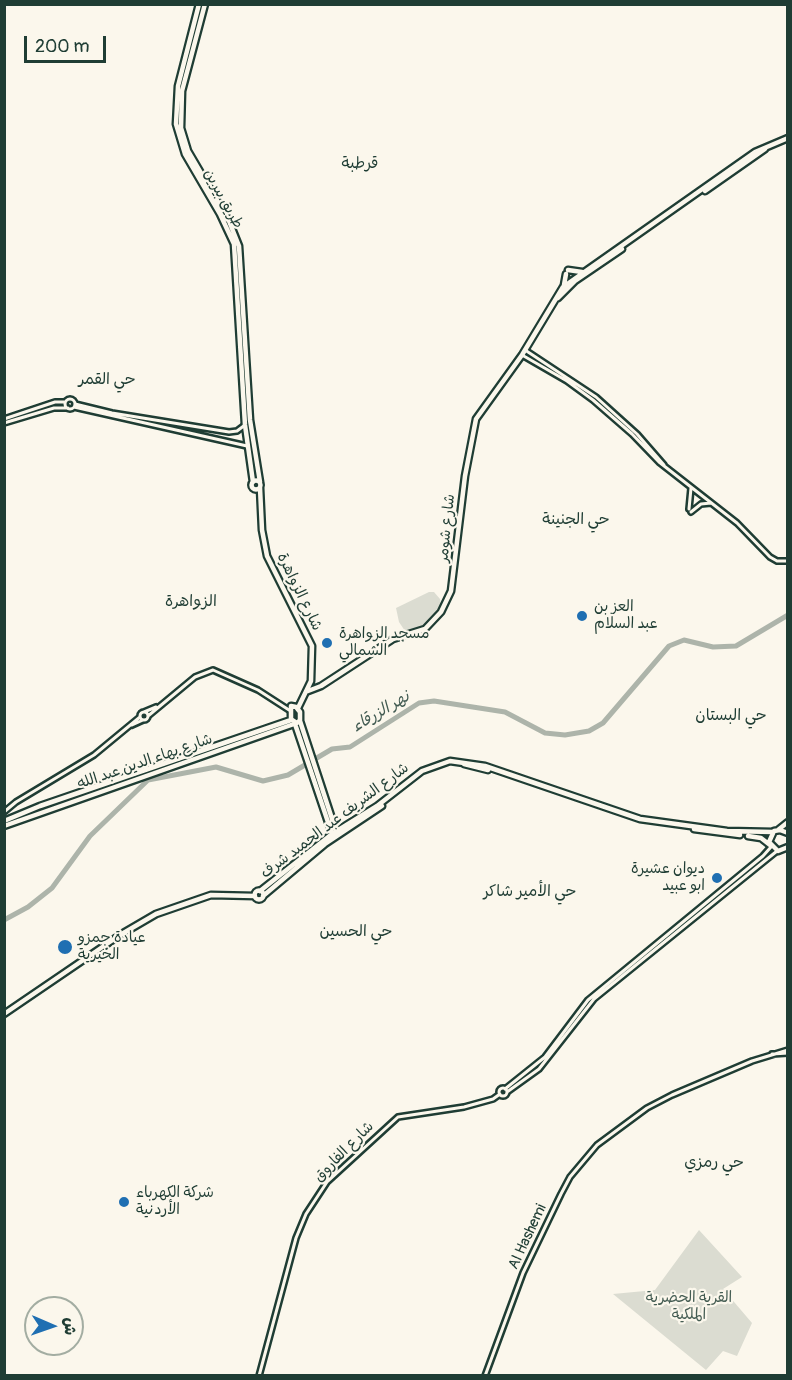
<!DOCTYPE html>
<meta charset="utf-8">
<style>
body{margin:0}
#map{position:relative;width:792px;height:1380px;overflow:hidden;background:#fbf7ec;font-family:Pangolin,"Playpen Sans Arabic",sans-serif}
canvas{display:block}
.frame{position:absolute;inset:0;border:6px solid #1f3d34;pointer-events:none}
.north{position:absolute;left:24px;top:1296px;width:60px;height:60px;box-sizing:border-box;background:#fbf7ec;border:2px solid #a3ada2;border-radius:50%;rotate:92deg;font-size:16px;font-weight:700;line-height:24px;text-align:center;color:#1f3d34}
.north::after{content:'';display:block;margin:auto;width:21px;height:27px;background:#1f6fb2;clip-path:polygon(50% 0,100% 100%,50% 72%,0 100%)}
.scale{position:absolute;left:24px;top:36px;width:82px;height:27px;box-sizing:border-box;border:3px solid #1f3d34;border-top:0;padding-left:8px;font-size:18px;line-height:21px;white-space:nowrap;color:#1f3d34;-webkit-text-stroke:4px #fbf7ec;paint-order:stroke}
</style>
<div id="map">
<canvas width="792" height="1380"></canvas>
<div class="frame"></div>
<div class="north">ش</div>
<div class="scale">200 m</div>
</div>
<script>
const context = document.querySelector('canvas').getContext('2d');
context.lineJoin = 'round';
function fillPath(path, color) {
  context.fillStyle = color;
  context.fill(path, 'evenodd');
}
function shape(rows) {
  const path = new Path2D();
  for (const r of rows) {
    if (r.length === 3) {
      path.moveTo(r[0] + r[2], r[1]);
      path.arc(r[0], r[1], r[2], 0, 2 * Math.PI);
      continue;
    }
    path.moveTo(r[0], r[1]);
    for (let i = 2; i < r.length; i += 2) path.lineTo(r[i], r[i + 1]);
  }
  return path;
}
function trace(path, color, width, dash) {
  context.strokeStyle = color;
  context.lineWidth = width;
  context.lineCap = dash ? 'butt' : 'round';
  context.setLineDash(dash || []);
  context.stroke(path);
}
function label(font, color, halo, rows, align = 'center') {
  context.font = font + ' Pangolin,"Playpen Sans Arabic",sans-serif';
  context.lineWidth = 4.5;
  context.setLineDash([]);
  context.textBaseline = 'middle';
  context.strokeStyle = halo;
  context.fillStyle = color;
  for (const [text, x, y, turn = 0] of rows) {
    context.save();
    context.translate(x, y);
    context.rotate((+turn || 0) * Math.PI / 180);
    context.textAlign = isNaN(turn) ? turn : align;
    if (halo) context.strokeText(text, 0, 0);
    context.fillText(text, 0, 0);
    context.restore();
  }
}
const green = shape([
 [429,592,434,592,440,599,441,607,426,627,413,632,405,631,399,622,396,608],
 [699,1230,742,1277,723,1289,752,1323,737,1356,723,1351,706,1370,613,1294,655,1290]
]);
const river = shape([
 [4,920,28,907,52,888,90,836,148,780,216,767,263,781,288,775,332,749,350,747,419,703,434,701,505,712,545,733,565,735,589,731,603,723,669,646,684,640,713,647,736,646,788,615]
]);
const minor = shape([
 [525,350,596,397,637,434,664,465],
 [522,355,567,381,593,400,632,434,659,462,737,523,770,557,777,561,788,561],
 [70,404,5],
 [75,404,112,413,229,432,237,431,245,425],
 [74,407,247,446],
 [4,419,55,402,65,402],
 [4,423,54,408,68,408],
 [689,509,691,488],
 [691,512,701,504,711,503],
 [144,716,4],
 [144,712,156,707],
 [148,716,195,677,213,670,258,690,289,710],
 [132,725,143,720],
 [4,812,16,802,94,755,140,717],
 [772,1054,788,1053],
 [503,1092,4],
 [505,1089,545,1057,588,1000,763,856,771,847],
 [507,1092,539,1069,594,999,777,851],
 [259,1376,296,1238,306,1214,327,1182,398,1117,464,1107,493,1099,500,1094],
 [485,1376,523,1273,561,1194,570,1177,597,1145,647,1108,672,1095,752,1061,788,1050]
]);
const major = shape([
 [199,4,178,86,176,124,185,154,220,214,234,244,245,425,253,482],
 [205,4,182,91,181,128,188,151,229,221,239,246,250,420,260,482],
 [705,191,765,149],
 [568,270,582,272],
 [564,285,566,274],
 [558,298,575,281,622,249],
 [256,485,4.5],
 [260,488,262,530,267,556,312,646,311,681,298,708],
 [308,691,321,686,393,639,425,629,441,612,451,591,465,476,476,419,522,355,563,287,755,152,788,138],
 [291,706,296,707,300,712,300,720,297,723,291,719,291,706],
 [300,721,336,831],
 [295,724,332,834],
 [464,764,488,770],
 [4,821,40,806,291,720],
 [4,826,294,724],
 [694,829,740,835],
 [778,830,788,822],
 [788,833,780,830,774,831,769,842,778,851,788,847],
 [748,836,761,838,770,845],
 [259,895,4.5],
 [260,891,332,834,377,806,422,771,450,761,485,766,640,819,727,831,773,832],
 [263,896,325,844,382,806],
 [4,1014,120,935,156,914,211,895,255,896]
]);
const markers = [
 [582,616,6,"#1f6fb2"],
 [327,643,6,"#1f6fb2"],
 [717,878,6,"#1f6fb2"],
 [65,947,8,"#1f6fb2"],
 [124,1202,6,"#1f6fb2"]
];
const streetNames = [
 ["طريق بيرين",223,199,61],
 ["شارع شومر",447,528,-84],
 ["شارع الزواهرة",299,592,64],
 ["شارع بهاء الدين عبد الله",145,762,-19],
 ["شارع الشريف عبد الحميد شرف",335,821,-37],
 ["شارع الفاروق",344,1152,-45],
 ["Al Hashemi",528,1237,-65]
];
const poiNames = [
 ["العز بن",594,607],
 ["عبد السلام",594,624],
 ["مسجد الزواهرة",339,634],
 ["الشمالي",339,651],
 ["ديوان عشيرة",705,869,"right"],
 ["ابو عبيد",705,886,"right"],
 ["عيادة جمزو",78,938],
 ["الخيرية",78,955],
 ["شركة الكهرباء",136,1193],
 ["الأردنية",136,1210]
];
const parkNames = [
 ["القرية الحضرية",689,1298],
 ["الملكية",689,1315]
];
const neighbourhoodNames = [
 ["قرطبة",360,164],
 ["حي القمر",107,380],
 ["حي الجنينة",576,520],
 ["الزواهرة",191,602],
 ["حي البستان",731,716],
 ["حي الأمير شاكر",530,892],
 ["حي الحسين",356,932],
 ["حي رمزي",714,1163]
];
const waterNames = [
 ["نهر الزرقاء",381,712,-31]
];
fillPath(green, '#dbdcd1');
trace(river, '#adb4aa', 5);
trace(minor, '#1f3d34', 8);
trace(major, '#1f3d34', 9);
trace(minor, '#fbf7ec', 3);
trace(major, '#fbf7ec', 4.5);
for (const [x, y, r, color] of markers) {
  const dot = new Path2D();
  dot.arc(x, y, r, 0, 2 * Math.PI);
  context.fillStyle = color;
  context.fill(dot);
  trace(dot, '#fbf7ec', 2);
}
label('15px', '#1f3d34', '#fbf7ec', streetNames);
label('15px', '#1f3d34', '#fbf7ec', poiNames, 'left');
label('15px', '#455d53', '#fbf7ec', parkNames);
label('16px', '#1f3d34', '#fbf7ec', neighbourhoodNames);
label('italic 16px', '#425b52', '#fbf7ec', waterNames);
</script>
